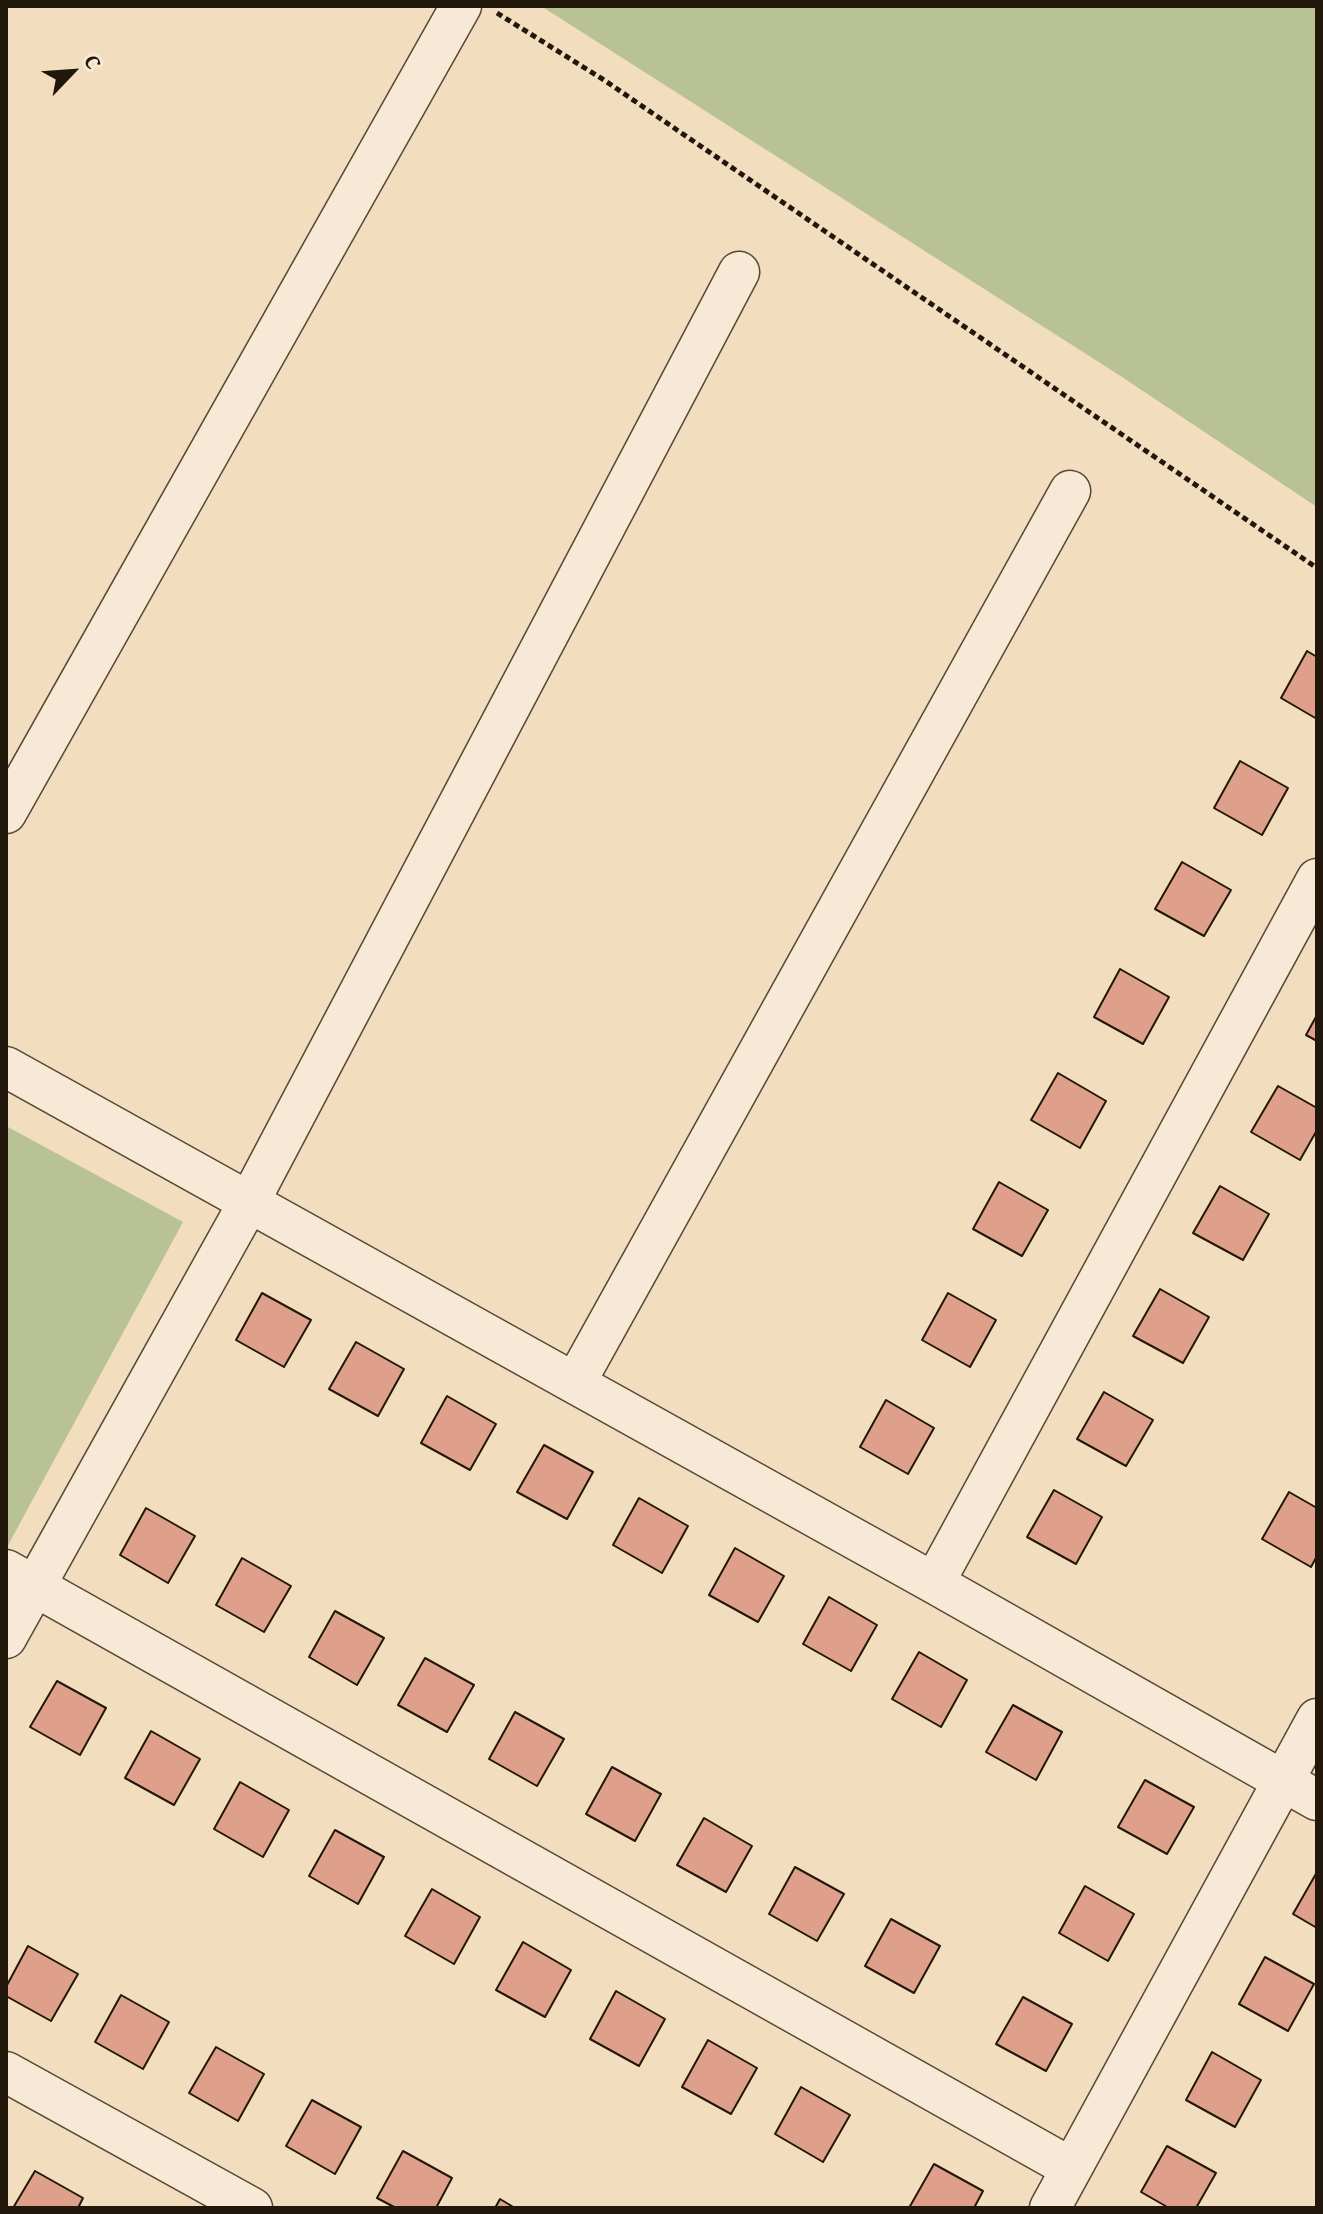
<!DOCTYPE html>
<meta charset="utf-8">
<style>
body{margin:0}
#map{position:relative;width:1323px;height:2214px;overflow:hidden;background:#f2ddbf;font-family:"Gentium Book Plus",serif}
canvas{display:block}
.frame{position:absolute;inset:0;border:8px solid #21170a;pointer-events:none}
.north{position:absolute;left:32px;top:32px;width:80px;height:80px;-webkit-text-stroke:6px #f7e9d5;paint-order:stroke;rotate:65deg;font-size:22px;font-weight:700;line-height:32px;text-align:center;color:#21170a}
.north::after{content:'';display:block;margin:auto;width:28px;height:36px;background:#21170a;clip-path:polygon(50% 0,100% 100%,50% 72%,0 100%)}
</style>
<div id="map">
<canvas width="1323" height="2214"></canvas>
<div class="frame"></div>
<div class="north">С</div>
</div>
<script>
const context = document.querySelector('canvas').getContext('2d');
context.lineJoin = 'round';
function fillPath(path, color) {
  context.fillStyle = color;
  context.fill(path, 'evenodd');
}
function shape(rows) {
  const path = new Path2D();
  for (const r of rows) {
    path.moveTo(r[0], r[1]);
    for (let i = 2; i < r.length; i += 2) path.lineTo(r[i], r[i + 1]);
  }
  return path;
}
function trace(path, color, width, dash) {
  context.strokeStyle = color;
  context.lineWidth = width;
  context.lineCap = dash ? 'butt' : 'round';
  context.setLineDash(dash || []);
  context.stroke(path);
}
const green = shape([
 [541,6,1317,6,1317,507,1119,375],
 [6,1126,183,1222,6,1549]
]);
const building = shape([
 [1307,651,1317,657,1317,719,1281,698,1307,651],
 [1240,761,1288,788,1262,835,1214,808,1240,761],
 [1182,862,1231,890,1204,936,1155,909,1182,862],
 [1120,969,1169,997,1143,1044,1094,1017,1120,969],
 [1317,1015,1317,1041,1306,1035,1317,1015],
 [1058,1073,1106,1101,1080,1148,1031,1120,1058,1073],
 [1278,1086,1317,1108,1317,1130,1300,1160,1251,1132,1278,1086],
 [999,1182,1048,1210,1022,1256,973,1229,999,1182],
 [1220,1186,1269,1214,1243,1260,1193,1233,1220,1186],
 [1160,1289,1209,1317,1183,1363,1133,1336,1160,1289],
 [262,1293,311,1320,284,1367,236,1340,262,1293],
 [948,1293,996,1320,970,1367,922,1340,948,1293],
 [356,1342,404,1369,378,1416,329,1389,356,1342],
 [1104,1392,1153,1420,1126,1466,1077,1439,1104,1392],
 [447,1396,496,1424,470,1470,421,1443,447,1396],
 [886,1400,934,1428,908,1474,860,1447,886,1400],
 [544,1445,593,1472,567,1519,517,1492,544,1445],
 [1054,1490,1102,1517,1076,1564,1027,1537,1054,1490],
 [1289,1492,1317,1508,1317,1556,1311,1567,1262,1539,1289,1492],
 [639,1498,688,1526,662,1573,613,1545,639,1498],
 [146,1508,195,1536,168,1583,120,1555,146,1508],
 [735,1548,784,1576,758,1622,709,1595,735,1548],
 [242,1558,291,1586,264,1632,216,1605,242,1558],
 [829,1597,877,1625,851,1671,803,1644,829,1597],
 [335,1611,384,1638,357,1685,309,1657,335,1611],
 [919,1652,967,1680,941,1727,892,1699,919,1652],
 [425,1658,474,1685,447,1732,398,1705,425,1658],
 [57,1681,106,1708,80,1755,30,1727,57,1681],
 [1013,1705,1062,1732,1036,1780,986,1752,1013,1705],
 [515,1712,564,1739,537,1786,489,1759,515,1712],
 [151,1731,200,1759,174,1805,125,1778,151,1731],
 [612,1767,661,1794,635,1841,586,1814,612,1767],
 [1145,1780,1194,1807,1167,1854,1118,1827,1145,1780],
 [240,1782,289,1810,263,1857,214,1829,240,1782],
 [704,1818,752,1846,726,1892,677,1865,704,1818],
 [335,1830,384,1857,358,1904,309,1876,335,1830],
 [795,1867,844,1894,817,1941,769,1914,795,1867],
 [1317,1872,1317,1928,1293,1914,1317,1872],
 [1085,1886,1134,1914,1108,1961,1059,1933,1085,1886],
 [432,1889,480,1917,454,1964,405,1936,432,1889],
 [891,1919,940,1946,914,1993,865,1966,891,1919],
 [523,1942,571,1970,545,2017,496,1990,523,1942],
 [28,1946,78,1974,51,2021,6,1996,6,1987,28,1946],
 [1265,1957,1314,1984,1288,2031,1239,2004,1265,1957],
 [616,1991,665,2019,639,2066,590,2039,616,1991],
 [121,1995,169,2022,143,2069,95,2042,121,1995],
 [1023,1997,1072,2024,1046,2071,996,2044,1023,1997],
 [708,2040,757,2068,731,2114,682,2087,708,2040],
 [216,2047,264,2074,238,2121,189,2093,216,2047],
 [1212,2052,1261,2080,1235,2127,1186,2100,1212,2052],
 [801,2087,850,2115,823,2162,775,2134,801,2087],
 [312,2100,361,2127,335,2174,286,2146,312,2100],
 [1167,2146,1216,2173,1196,2208,1169,2208,1141,2192,1167,2146],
 [403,2151,452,2178,436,2208,396,2208,377,2198,403,2151],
 [934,2164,983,2191,974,2208,909,2208,934,2164],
 [35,2171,83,2198,78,2208,13,2208,35,2171],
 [500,2199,515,2208,495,2208,500,2199]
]);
const path = shape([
 [497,13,604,80,1317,568]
]);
const minor = shape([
 [6,813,461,6],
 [6,1067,934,1583,1317,1800],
 [575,1383,1070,491],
 [6,1570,1071,2168],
 [934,1583,1317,879],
 [6,1638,249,1202,739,272],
 [6,2072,252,2208],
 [1050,2208,1317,1719]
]);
fillPath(green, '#b8c294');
fillPath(building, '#dfa08b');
trace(building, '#21170a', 2);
trace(minor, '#554837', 43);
trace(path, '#21170a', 5, [6, 4]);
trace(minor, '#f7e9d5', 40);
</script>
